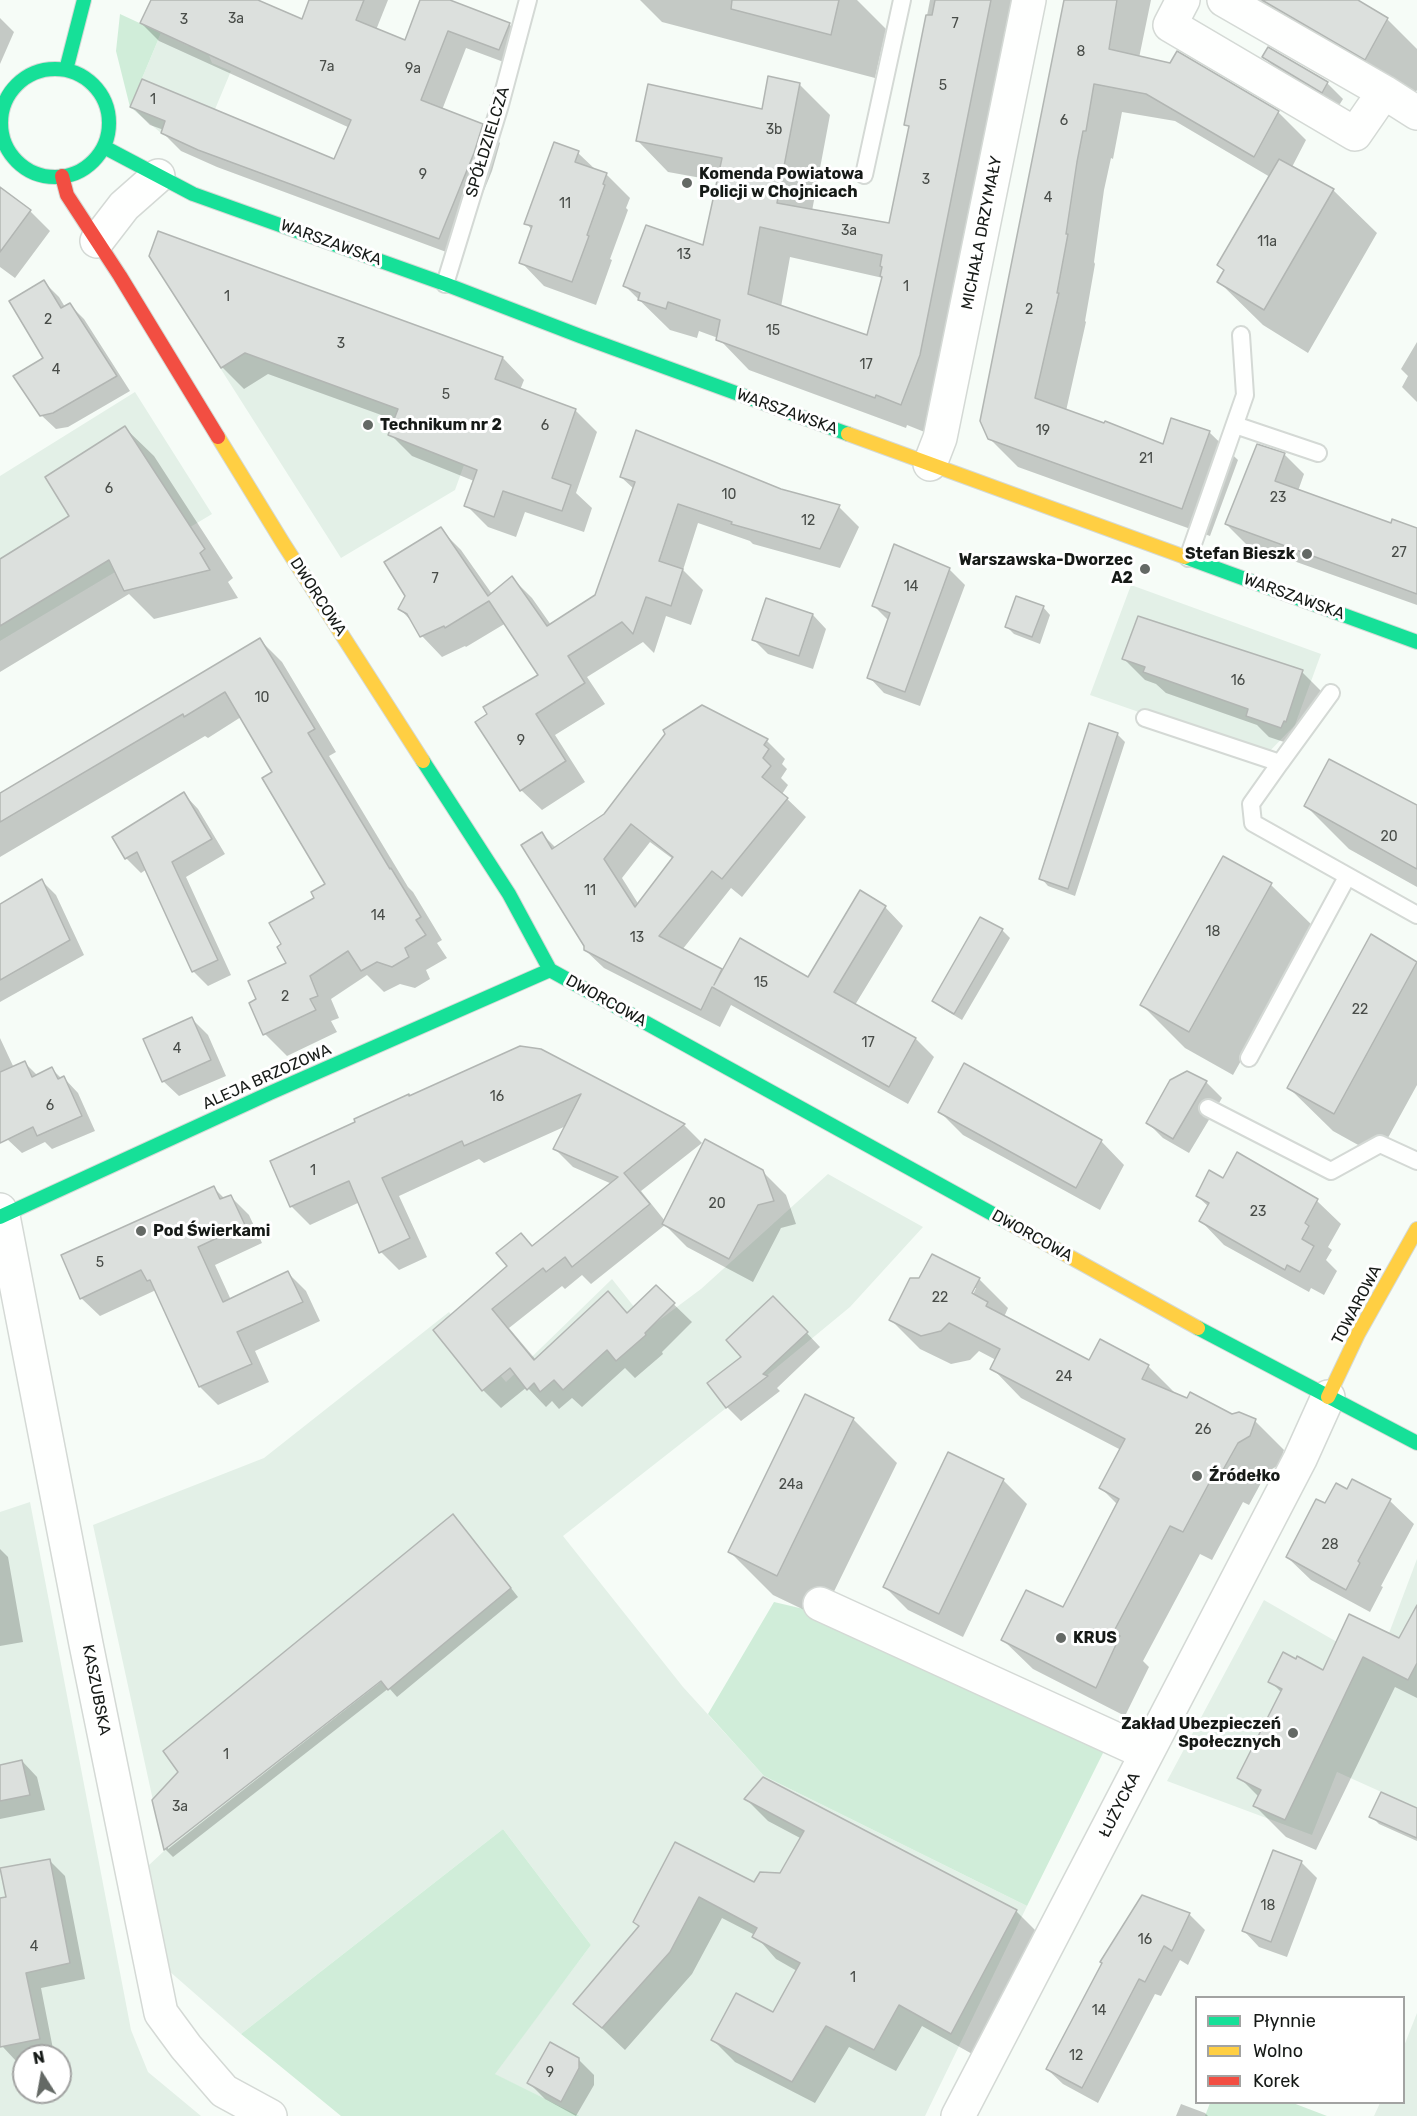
<!DOCTYPE html>
<meta charset="utf-8">
<style>
body{margin:0}
#map{position:relative;width:1417px;height:2116px;overflow:hidden;background:#f6fcf7;font-family:Rubik,sans-serif}
canvas{display:block}
.legend{position:absolute;left:1195px;top:1996px;width:210px;height:108px;box-sizing:border-box;background:#fff;border:2px solid #a2a3a2;margin:0;padding:8px 10px;list-style:none;font-size:18px;color:#161a17}
.legend li{display:flex;align-items:center;gap:12px;height:30px}
.legend b{width:30px;border:2px solid #a2a3a2}
.north{position:absolute;left:12px;top:2044px;width:60px;height:60px;box-sizing:border-box;background:#fff;border:2px solid #a2a3a2;border-radius:50%;rotate:349deg;font-size:16px;font-weight:700;line-height:24px;text-align:center;color:#161a17}
.north::after{content:'';display:block;margin:auto;width:21px;height:27px;background:#646965;clip-path:polygon(50% 0,100% 100%,50% 72%,0 100%)}
</style>
<div id="map">
<canvas width="1417" height="2116"></canvas>
<ul class="legend">
<li><b style="height:8px;background:#16e098"></b>Płynnie</li>
<li><b style="height:8px;background:#ffcf43"></b>Wolno</li>
<li><b style="height:8px;background:#f24e42"></b>Korek</li>
</ul>
<div class="north">N</div>
</div>
<script>
const context = document.querySelector('canvas').getContext('2d');
context.lineJoin = 'round';
function fillPath(path, color) {
  context.fillStyle = color;
  context.fill(path, 'evenodd');
}
function shape(rows) {
  const path = new Path2D();
  for (const r of rows) {
    if (r.length === 3) {
      path.moveTo(r[0] + r[2], r[1]);
      path.arc(r[0], r[1], r[2], 0, 2 * Math.PI);
      continue;
    }
    path.moveTo(r[0], r[1]);
    for (let i = 2; i < r.length; i += 2) path.lineTo(r[i], r[i + 1]);
  }
  return path;
}
function trace(path, color, width, dash) {
  context.strokeStyle = color;
  context.lineWidth = width;
  context.lineCap = dash ? 'butt' : 'round';
  context.setLineDash(dash || []);
  context.stroke(path);
}
function label(font, color, halo, rows, align = 'center') {
  context.font = font + ' Rubik,sans-serif';
  context.lineWidth = 6;
  context.setLineDash([]);
  context.textBaseline = 'middle';
  context.strokeStyle = halo;
  context.fillStyle = color;
  for (const [text, x, y, turn = 0] of rows) {
    context.save();
    context.translate(x, y);
    context.rotate((+turn || 0) * Math.PI / 180);
    context.textAlign = isNaN(turn) ? turn : align;
    if (halo) context.strokeText(text, 0, 0);
    context.fillText(text, 0, 0);
    context.restore();
  }
}
const built = shape([
 [161,33,188,46,190,42,206,48,212,63,231,71,198,150,161,133,130,107],
 [158,231,503,357,455,490,341,558,149,256],
 [135,392,212,514,0,641,0,476],
 [1131,585,1321,654,1295,725,1265,756,1090,695],
 [828,1174,923,1227,850,1307,753,1387,563,1536,683,1687,764,1776,1027,1906,925,2116,580,2116,494,2074,591,1945,503,1829,241,2034,168,1970,148,1866,164,1851,93,1525,264,1458,449,1312,506,1382,612,1279,650,1327,701,1289],
 [30,1502,131,2030,148,2072,201,2116,0,2116,0,1512],
 [24,2056,60,2056,60,2092,24,2092],
 [1417,1559,1417,1808,1337,1772,1312,1835,1167,1781,1264,1600,1377,1665],
 [1417,2013,1417,2116,1374,2116,1380,2103,1404,2102,1404,2046]
]);
const green = shape([
 [120,14,161,33,130,107,116,51],
 [774,1602,808,1610,1106,1747,1027,1906,764,1776,708,1714],
 [503,1829,591,1945,495,2074,580,2116,341,2116,241,2034],
 [1210,2103,1293,2103,1327,2116,1205,2116]
]);
const shadow = shape([
 [153,0,253,0,303,21,311,0,388,0,376,30,406,42,422,0,445,0,509,24,527,42,517,67,466,48,442,110,482,125,500,143,492,171,457,256,217,167,181,151,163,133,164,130,150,125,132,107,335,161,350,128,159,41,141,23],
 [640,0,857,0,886,29,875,78,662,22],
 [930,0,1026,0,932,435,907,425,906,428,749,370,718,338,699,331,697,338,670,330,625,286,704,247,718,181,668,172,638,141,764,110,800,85,830,115,812,211,890,225,910,128,906,124],
 [790,257,883,278,868,337,781,307],
 [1065,0,1151,0,1139,58,1278,112,1306,140,1292,167,1333,190,1377,233,1308,353,1263,325,1219,282,1270,177,1175,121,1122,112,1113,159,1111,158,1104,190,1094,262,1095,264,1085,321,1086,322,1066,411,1164,446,1209,432,1238,460,1210,536,1018,467,989,438],
 [1236,0,1355,0,1387,19,1417,49,1417,90,1409,102],
 [0,18,14,32,0,64],
 [1264,57,1327,83,1343,99,1338,107,1280,73],
 [578,153,597,171,606,174,630,198,626,208,628,210,610,259,612,260,596,305,544,286,521,262,532,230,526,223],
 [0,189,30,211,50,231,15,278,0,267],
 [150,256,503,358,524,380,520,390,575,410,597,432,576,493,592,508,584,532,525,512,516,537,488,527,466,505,474,481,412,456,390,434,395,420,268,374,244,389,222,367],
 [44,282,59,297,65,307,70,305,84,319,130,391,68,427,56,429,41,415,45,358],
 [1417,342,1417,402,1402,387,1408,376,1401,369],
 [125,428,154,456,233,578,228,582,238,598,154,619,129,594,0,672,0,560,71,517],
 [1284,454,1304,474,1298,491,1392,525,1417,530,1417,605,1246,544,1226,524],
 [621,477,781,490,839,507,859,527,840,568,753,544,750,541,698,523,683,570,703,590,691,625,666,616,654,653,643,642,587,677,605,704,555,735,585,782,542,810,521,790,540,675,506,623,466,647,465,646,442,657,422,636,414,624,400,609,440,529,461,550,492,594,512,578,532,598,551,625,597,596,634,489],
 [949,569,965,585,920,706,884,693,869,677,889,621,874,606],
 [1043,607,1050,615,1040,644,1014,634,1006,626],
 [813,615,826,629,813,669,768,654,754,640],
 [260,640,282,662,336,752,329,756,408,887,413,892,442,940,437,943,447,958,426,970,430,979,415,988,400,984,384,992,367,975,331,999,339,1018,331,1021,337,1032,287,1056,265,1034,251,1004,258,1000,288,964,317,898,327,884,274,772,241,717,208,738,205,736,0,857,0,795],
 [1124,659,1302,672,1323,693,1307,742,1305,741,1302,748,1269,737,1257,725,1166,693,1156,684,1145,680],
 [1117,734,1125,742,1075,896,1048,886,1041,878],
 [767,741,785,759,782,764,787,769,781,778,788,785,782,794,806,817,742,897,731,888,682,950,723,972,809,979,885,907,903,926,855,1005,916,1039,934,1057,908,1104,731,1005,720,1027,604,968,585,950,542,834,556,848],
 [650,842,673,859,639,905,622,878],
 [184,794,198,809,225,854,186,877,231,975,208,986,193,971,147,869,141,873,126,858],
 [1306,806,1417,806,1417,887,1349,849],
 [1224,858,1271,885,1315,928,1233,1075,1185,1048,1142,1005],
 [42,881,56,895,84,955,0,1002,0,906],
 [1002,930,1010,938,962,1020,942,1008,934,1000],
 [1372,936,1417,962,1417,1085,1378,1156,1333,1131,1289,1088],
 [192,1019,208,1035,226,1076,179,1096,163,1081],
 [0,1038,14,1068,25,1063,38,1076,52,1069,62,1079,64,1078,78,1093,95,1131,52,1149,45,1142,22,1153,7,1139,0,1126],
 [541,1051,684,1125,702,1143,641,1191,665,1221,762,1171,786,1195,796,1224,781,1228,753,1282,687,1247,665,1225,591,1284,582,1275,565,1289,562,1286,509,1328,536,1360,607,1293,628,1314,656,1287,692,1322,662,1352,663,1354,635,1378,625,1368,582,1407,572,1398,559,1409,552,1401,546,1407,527,1387,501,1408,483,1390,435,1330,533,1247,612,1184,573,1167,555,1149,566,1126,484,1163,479,1159,399,1196,427,1257,399,1270,381,1252,360,1202,310,1225,292,1207,272,1161,410,1097],
 [1206,1082,1222,1098,1189,1153,1163,1138,1148,1123],
 [940,1112,1101,1141,1124,1165,1100,1210,963,1135],
 [1237,1154,1317,1201,1341,1224,1328,1247,1332,1250,1326,1260,1337,1271,1324,1295,1311,1288,1309,1292,1224,1245,1201,1221,1209,1207,1197,1196,1223,1180],
 [214,1188,225,1199,231,1197,249,1215,262,1243,215,1265,231,1300,288,1273,306,1291,320,1321,255,1351,269,1382,218,1405,200,1387,156,1290,100,1316,81,1298],
 [979,1279,1008,1308,1004,1317,1090,1362,1101,1341,1149,1367,1178,1396,1231,1416,1255,1421,1284,1450,1279,1465,1267,1472,1249,1505,1243,1502,1212,1560,1200,1554,1143,1661,1149,1667,1125,1716,1033,1669,1003,1640,1063,1609,1117,1504,1101,1488,1121,1450,1021,1398,992,1368,996,1360,979,1351,970,1360,951,1364,920,1349,891,1320],
 [973,1288,976,1288,970,1301],
 [787,1312,820,1347,777,1388,780,1391,741,1421,727,1407,744,1357],
 [853,1419,897,1463,821,1618,773,1595,730,1552],
 [1003,1480,1027,1504,963,1637,908,1610,885,1587],
 [1353,1481,1390,1501,1414,1524,1381,1586,1383,1587,1370,1612,1311,1580,1287,1557,1325,1505,1348,1491],
 [461,1524,518,1597,397,1697,389,1688,173,1857,165,1849,154,1800],
 [386,1675,387,1677,168,1849,168,1845],
 [0,1549,8,1557,23,1642,0,1646],
 [1417,1637,1417,1698,1395,1687,1316,1850,1286,1837,1255,1806,1259,1797,1239,1777,1282,1693,1270,1681,1323,1672,1400,1640],
 [22,1761,37,1777,45,1810,0,1819,0,1766],
 [746,1799,1016,1911,1038,1933,974,2055,922,2026,896,2071,849,2047,815,2103,735,2062,713,2040,774,2014,797,1971,776,1959,755,1935,722,1918,692,1974,625,2050,575,2003,640,1926,675,1844,755,1884,781,1875,802,1839,768,1821],
 [1417,1810,1417,1841,1379,1824,1371,1816],
 [49,1860,65,1876,85,1979,41,1988,54,2054,24,2056,24,2061,17,2062,2,2046,0,2037,0,1900,8,1898],
 [1301,1862,1317,1878,1287,1957,1259,1947,1244,1931],
 [1142,1897,1190,1915,1205,1930,1188,1965,1180,1960,1161,1996,1155,1994,1098,2103,1063,2084,1047,2069],
 [578,2059,594,2075,594,2085,576,2116,545,2099,529,2083],
 [1181,2104,1205,2113,1208,2116,1176,2116]
]);
const building = shape([
 [151,0,258,0,302,19,309,0,364,0,356,20,405,40,420,0,450,0,510,23,499,50,448,31,421,100,483,124,474,153,439,239,198,150,161,133,165,121,130,107,142,79,334,159,351,120,140,23,151,0],
 [732,0,839,0,831,35,731,9,732,0],
 [935,0,991,0,920,355,901,405,876,395,875,398,716,340,720,320,668,302,666,309,638,300,640,293,623,286,646,225,703,245,722,158,636,141,648,84,762,109,768,76,800,83,777,203,889,223,909,126,904,125,926,15,932,15,935,0],
 [760,227,882,255,880,266,882,267,880,276,882,277,867,335,748,294,760,227],
 [1064,0,1117,0,1109,49,1170,63,1177,51,1279,111,1254,157,1146,94,1094,84,1086,131,1083,131,1077,162,1066,234,1068,234,1057,293,1059,293,1035,398,1104,423,1105,421,1163,444,1171,418,1210,431,1182,509,988,439,980,421,1064,0],
 [1262,0,1358,0,1388,18,1365,60,1262,0],
 [1268,47,1328,82,1322,93,1262,57,1268,47],
 [554,142,579,151,575,162,607,173,603,184,605,185,587,235,589,236,572,282,519,263,532,226,524,224,554,142],
 [1279,159,1334,189,1264,310,1217,282,1224,270,1217,265,1279,159],
 [0,187,31,210,0,252,0,187],
 [158,231,503,357,495,379,576,409,552,478,571,485,562,511,503,491,494,517,464,506,477,470,388,435,398,409,245,353,221,368,149,256,158,231],
 [44,280,61,308,70,303,117,376,53,413,40,416,13,376,43,358,9,301,44,280],
 [125,426,205,549,200,553,210,570,124,591,109,560,0,626,0,559,69,516,45,477,125,426],
 [636,430,781,489,840,505,820,549,731,524,732,522,678,504,659,561,683,569,671,606,646,597,633,634,622,622,568,656,585,683,536,714,566,761,520,791,475,722,487,714,483,707,538,675,489,601,445,628,444,626,420,637,407,614,398,609,405,596,384,562,441,527,488,596,512,576,547,626,595,595,635,482,620,477,636,430],
 [1257,444,1285,453,1275,481,1391,523,1392,519,1417,528,1417,594,1225,524,1257,444],
 [894,544,950,568,905,692,867,678,890,613,872,606,894,544],
 [1016,596,1044,606,1032,637,1005,627,1016,596],
 [766,598,813,614,799,656,752,640,766,598],
 [1138,616,1303,670,1286,722,1284,721,1281,728,1246,716,1248,709,1143,672,1145,667,1122,659,1138,616],
 [260,638,315,729,308,733,390,869,391,868,421,917,416,920,426,935,405,948,409,957,392,967,377,962,361,971,348,951,310,976,318,996,310,999,316,1010,263,1035,249,1003,256,999,248,981,286,963,277,947,281,944,269,923,314,898,311,892,325,884,262,778,272,772,225,692,184,717,183,714,0,822,0,793,260,638],
 [702,705,768,739,764,745,769,749,763,758,771,766,762,777,788,798,722,879,712,871,659,936,722,969,714,985,740,938,808,977,860,890,886,906,834,992,916,1038,889,1087,712,987,701,1010,584,950,584,946,521,845,542,832,552,849,604,814,665,734,663,730,702,705],
 [631,824,673,857,635,907,604,859,631,824],
 [1089,723,1118,733,1068,889,1039,879,1089,723],
 [1329,759,1417,805,1417,869,1304,806,1329,759],
 [184,792,212,839,172,862,218,960,192,972,137,852,125,859,112,837,184,792],
 [1223,856,1272,883,1189,1032,1140,1005,1223,856],
 [42,879,70,940,0,980,0,904,42,879],
 [980,917,1003,929,954,1014,932,1001,980,917],
 [1371,934,1417,962,1334,1114,1287,1088,1371,934],
 [192,1017,211,1060,162,1082,143,1039,192,1017],
 [520,1046,541,1049,685,1124,624,1173,650,1204,572,1267,565,1257,546,1272,543,1268,492,1309,534,1360,608,1291,627,1313,656,1285,675,1303,645,1333,646,1335,616,1361,607,1350,563,1390,554,1380,540,1392,534,1383,527,1390,510,1368,482,1391,433,1330,507,1266,496,1253,521,1233,532,1246,618,1177,553,1149,581,1094,464,1146,462,1141,382,1178,410,1238,379,1253,349,1181,290,1207,270,1161,355,1122,354,1119,409,1094,409,1096,520,1046],
 [25,1061,32,1077,52,1067,58,1079,64,1076,82,1116,37,1136,33,1127,0,1143,0,1072,25,1061],
 [964,1063,1102,1140,1076,1188,938,1112,964,1063],
 [1187,1071,1207,1081,1173,1139,1146,1123,1170,1080,1187,1071],
 [705,1139,763,1170,774,1201,758,1205,729,1259,662,1224,705,1139],
 [1237,1152,1318,1199,1305,1223,1309,1226,1302,1239,1314,1246,1300,1272,1287,1265,1285,1270,1199,1221,1209,1203,1196,1196,1209,1170,1223,1178,1237,1152],
 [214,1186,220,1199,231,1195,245,1225,198,1247,223,1302,288,1271,303,1302,237,1332,252,1364,199,1387,150,1280,147,1281,141,1270,80,1299,61,1255,214,1186],
 [932,1254,980,1278,972,1293,988,1302,986,1306,1089,1360,1100,1339,1149,1365,1142,1379,1187,1398,1190,1392,1232,1414,1239,1412,1256,1419,1250,1436,1238,1443,1219,1477,1214,1474,1183,1532,1170,1526,1113,1633,1120,1636,1096,1688,1001,1640,1026,1590,1063,1607,1119,1499,1099,1488,1125,1439,990,1369,1000,1349,949,1323,941,1331,921,1336,889,1320,910,1278,919,1278,932,1254],
 [773,1296,808,1332,763,1374,768,1376,726,1408,707,1383,741,1357,726,1340,773,1296],
 [805,1394,854,1418,777,1576,728,1552,805,1394],
 [948,1452,1004,1479,939,1614,883,1587,948,1452],
 [1352,1479,1391,1499,1358,1561,1360,1563,1346,1590,1286,1557,1316,1499,1325,1503,1336,1483,1347,1489,1352,1479],
 [453,1514,511,1588,388,1690,381,1681,164,1850,152,1800,178,1772,163,1751,453,1514],
 [1417,1605,1417,1663,1408,1680,1363,1657,1285,1820,1253,1806,1261,1790,1237,1778,1282,1689,1268,1682,1283,1652,1296,1659,1297,1656,1323,1670,1349,1614,1399,1638,1417,1605],
 [22,1760,30,1795,0,1801,0,1765,22,1760],
 [763,1777,1017,1910,951,2034,899,2005,874,2050,826,2026,792,2082,711,2040,736,1993,773,2012,800,1963,752,1937,757,1928,699,1897,670,1952,602,2028,573,2004,639,1926,633,1922,675,1842,754,1882,760,1872,780,1873,804,1831,744,1799,763,1777],
 [1381,1792,1417,1808,1417,1838,1369,1817,1381,1792],
 [1273,1850,1302,1861,1271,1942,1242,1931,1273,1850],
 [50,1859,70,1963,26,1973,40,2039,0,2047,0,1898,6,1897,0,1868,50,1859],
 [1142,1895,1190,1913,1172,1951,1164,1946,1145,1982,1139,1979,1082,2088,1046,2069,1102,1963,1100,1962,1142,1895],
 [550,2042,579,2058,579,2068,561,2102,527,2083,550,2042]
]);
const lane = shape([
 [864,175,902,0],
 [445,284,500,105,528,0],
 [1235,425,1318,453],
 [1188,558,1245,395,1241,335],
 [1145,718,1280,763,1331,693],
 [1280,763,1251,804,1253,823,1417,915],
 [1249,1058,1347,877],
 [1208,1108,1331,1171,1380,1144,1417,1161]
]);
const street = shape([
 [1183,0,1170,25,1355,134,1384,92,1417,113],
 [1224,0,1384,92],
 [97,241,124,206,158,176],
 [930,464,940,438,1029,0],
 [0,1210,3,1216,86,1644,161,2013,186,2047,224,2091,270,2116],
 [820,1604,1146,1753],
 [958,2116,1300,1459,1328,1397]
]);
const fast = shape([
 [55,123,54],
 [66,70,84,0],
 [104,147,193,194,445,284,580,336,848,434],
 [1185,557,1417,642],
 [423,761,509,894,550,970,1009,1223],
 [0,1217,270,1093,550,970],
 [1198,1328,1417,1443]
]);
const slow = shape([
 [848,434,1185,557],
 [218,437,283,543,423,761],
 [1009,1223,1198,1328],
 [1328,1397,1358,1334,1417,1229]
]);
const jam = shape([
 [62,176,67,195,120,276,218,437]
]);
const markers = [
 [687,183,6,"#646965"],
 [368,425,6,"#646965"],
 [1307,554,6,"#646965"],
 [1145,569,6,"#646965"],
 [141,1231,6,"#646965"],
 [1197,1476,6,"#646965"],
 [1061,1638,6,"#646965"],
 [1293,1733,6,"#646965"]
];
const numberNames = [
 ["3a",236,19],
 ["3",184,20],
 ["7",955,24],
 ["8",1081,52],
 ["7a",327,67],
 ["9a",413,69],
 ["5",943,86],
 ["1",153,100],
 ["6",1064,121],
 ["3b",774,130],
 ["9",423,175],
 ["3",926,180],
 ["4",1048,198],
 ["11",565,204],
 ["3a",849,231],
 ["11a",1267,242],
 ["13",684,255],
 ["1",906,287],
 ["1",227,297],
 ["2",1029,310],
 ["2",48,320],
 ["15",773,331],
 ["3",341,344],
 ["17",866,365],
 ["4",56,370],
 ["5",446,395],
 ["6",545,426],
 ["19",1043,431],
 ["21",1146,459],
 ["6",109,489],
 ["10",729,495],
 ["23",1278,498],
 ["12",808,521],
 ["27",1399,553],
 ["7",435,579],
 ["14",911,587],
 ["16",1238,681],
 ["10",262,698],
 ["9",521,741],
 ["20",1389,837],
 ["11",590,891],
 ["14",378,916],
 ["18",1213,932],
 ["13",637,938],
 ["15",761,983],
 ["2",285,997],
 ["22",1360,1010],
 ["17",868,1043],
 ["4",177,1049],
 ["16",497,1097],
 ["6",50,1106],
 ["1",313,1171],
 ["20",717,1204],
 ["23",1258,1212],
 ["5",100,1263],
 ["22",940,1298],
 ["24",1064,1377],
 ["26",1203,1430],
 ["24a",791,1485],
 ["28",1330,1545],
 ["1",226,1755],
 ["3a",180,1807],
 ["18",1268,1906],
 ["16",1145,1940],
 ["4",34,1947],
 ["1",853,1978],
 ["14",1099,2011],
 ["12",1076,2056],
 ["9",550,2073]
];
const streetNames = [
 ["SPÓŁDZIELCZA",488,142,-73],
 ["MICHAŁA DRZYMAŁY",982,233,-79],
 ["WARSZAWSKA",331,243,20],
 ["WARSZAWSKA",787,412,20],
 ["DWORCOWA",318,597,57],
 ["WARSZAWSKA",1294,597,20],
 ["DWORCOWA",606,1001,29],
 ["ALEJA BRZOZOWA",267,1077,-24],
 ["DWORCOWA",1032,1236,29],
 ["TOWAROWA",1357,1305,-62],
 ["KASZUBSKA",96,1690,79],
 ["ŁUŻYCKA",1120,1805,-63]
];
const poiNames = [
 ["Komenda Powiatowa",699,174],
 ["Policji w Chojnicach",699,192],
 ["Technikum nr 2",380,425],
 ["Stefan Bieszk",1295,554,"right"],
 ["Warszawska-Dworzec",1133,560,"right"],
 ["A2",1133,578,"right"],
 ["Pod Świerkami",153,1231],
 ["Źródełko",1209,1476],
 ["KRUS",1073,1638],
 ["Zakład Ubezpieczeń",1281,1724,"right"],
 ["Społecznych",1281,1742,"right"]
];
fillPath(built, '#e3f0e7');
fillPath(green, '#d0edd9');
fillPath(shadow, '#0003');
fillPath(building, '#dce0dd');
trace(building, '#b2b6b3', 1.5);
trace(lane, '#d4d9d5', 20);
trace(street, '#d4d9d5', 36);
trace(fast, '#d4d9d5', 16);
trace(slow, '#d4d9d5', 16);
trace(jam, '#d4d9d5', 16);
trace(lane, '#fefffe', 16);
trace(street, '#fefffe', 33);
trace(fast, '#16e098', 14);
trace(slow, '#ffcf43', 14);
trace(jam, '#f24e42', 14);
for (const [x, y, r, color] of markers) {
  const dot = new Path2D();
  dot.arc(x, y, r, 0, 2 * Math.PI);
  context.fillStyle = color;
  context.fill(dot);
  trace(dot, '#fff', 2);
}
label('14px', '#484c48', null, numberNames);
label('16px', '#161a17', '#fff', streetNames);
label('bold 16px', '#161a17', '#fff', poiNames, 'left');
</script>
